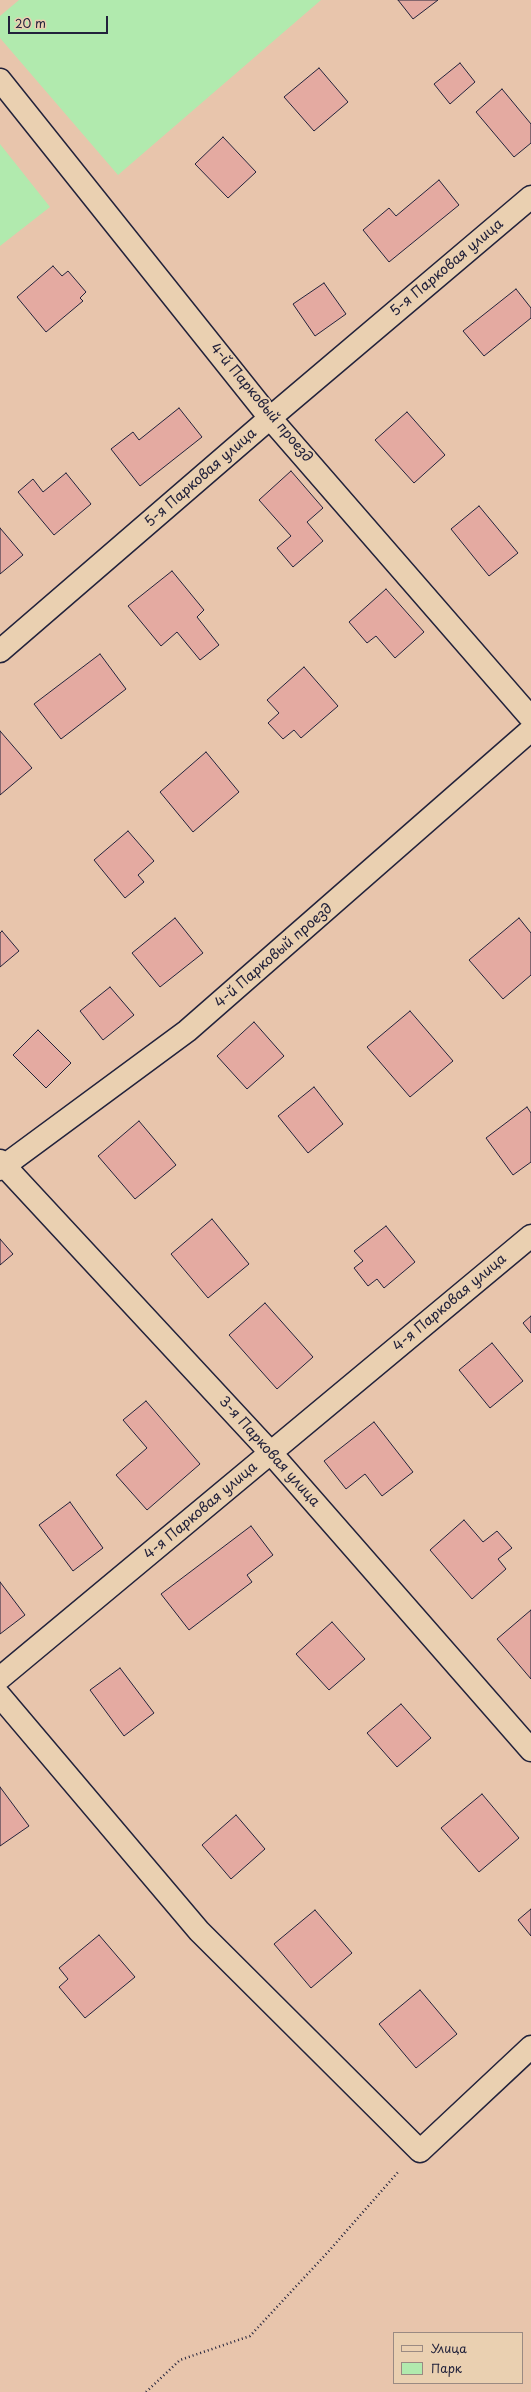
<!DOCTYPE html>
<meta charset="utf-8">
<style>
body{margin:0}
#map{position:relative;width:531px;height:2392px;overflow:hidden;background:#e8c5ac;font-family:"Playpen Sans",sans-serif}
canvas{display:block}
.legend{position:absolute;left:393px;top:2332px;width:130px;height:52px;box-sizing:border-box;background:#ead0b1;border:1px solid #9a8a82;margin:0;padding:5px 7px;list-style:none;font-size:12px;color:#22223b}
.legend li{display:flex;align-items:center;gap:8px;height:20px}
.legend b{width:20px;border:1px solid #9a8a82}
.scale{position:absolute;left:8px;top:16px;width:100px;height:18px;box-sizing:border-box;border:2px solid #22223b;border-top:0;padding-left:5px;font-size:12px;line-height:14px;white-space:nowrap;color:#22223b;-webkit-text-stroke:3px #ead0b1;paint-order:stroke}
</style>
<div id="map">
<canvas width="531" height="2392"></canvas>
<ul class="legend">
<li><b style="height:5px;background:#ead0b1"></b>Улица</li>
<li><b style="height:11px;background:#b1eaae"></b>Парк</li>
</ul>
<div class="scale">20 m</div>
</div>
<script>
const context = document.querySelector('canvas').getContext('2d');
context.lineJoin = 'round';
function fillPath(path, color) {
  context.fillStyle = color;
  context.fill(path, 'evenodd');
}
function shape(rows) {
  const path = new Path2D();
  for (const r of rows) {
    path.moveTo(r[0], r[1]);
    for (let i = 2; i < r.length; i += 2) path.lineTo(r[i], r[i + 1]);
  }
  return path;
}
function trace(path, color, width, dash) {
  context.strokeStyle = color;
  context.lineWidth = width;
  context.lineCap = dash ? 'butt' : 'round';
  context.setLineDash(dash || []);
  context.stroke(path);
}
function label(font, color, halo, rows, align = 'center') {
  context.font = font + ' "Playpen Sans",sans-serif';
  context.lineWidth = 4;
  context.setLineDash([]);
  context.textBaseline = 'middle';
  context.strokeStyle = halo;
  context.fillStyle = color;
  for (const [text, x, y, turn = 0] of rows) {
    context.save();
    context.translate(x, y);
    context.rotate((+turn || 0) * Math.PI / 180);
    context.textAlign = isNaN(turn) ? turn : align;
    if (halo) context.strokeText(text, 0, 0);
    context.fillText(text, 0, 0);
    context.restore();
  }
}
const green = shape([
 [19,0,321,0,118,175,0,38,0,16],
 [0,144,50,207,0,246]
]);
const building = shape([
 [398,0,438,0,413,19,398,0],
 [460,63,475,82,450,104,434,84,460,63],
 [319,68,348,102,314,131,284,97,319,68],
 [502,89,531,124,531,143,514,157,476,112,502,89],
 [223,137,256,172,228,198,195,164,223,137],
 [439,180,459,205,389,262,363,230,389,208,396,216,439,180],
 [53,266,62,276,68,271,86,292,80,298,83,301,46,332,17,297,53,266],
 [324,283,346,314,315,336,293,304,324,283],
 [516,289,531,308,531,318,484,356,463,331,516,289],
 [179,408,202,437,140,486,111,449,133,432,139,440,179,408],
 [407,412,445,455,414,483,375,440,407,412],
 [291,471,323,508,307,522,323,541,293,567,277,548,291,536,259,500,291,471],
 [66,473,91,504,54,535,18,492,33,479,43,492,66,473],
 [479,506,518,553,489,576,451,529,479,506],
 [0,528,23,555,0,574,0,528],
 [172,571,204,610,197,617,219,645,200,660,177,632,161,646,128,606,172,571],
 [386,589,424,632,395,658,376,636,367,643,349,622,386,589],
 [100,654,126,689,61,739,34,704,100,654],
 [304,667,338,706,301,738,294,730,283,739,268,723,279,713,267,700,304,667],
 [0,731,32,768,0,795,0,731],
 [206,752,239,792,193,832,160,792,206,752],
 [128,831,154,861,138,875,144,882,125,898,94,860,128,831],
 [175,918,203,953,160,987,132,953,175,918],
 [519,918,531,933,531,975,503,999,469,960,519,918],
 [2,931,19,951,0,967,0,933,2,931],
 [110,987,134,1015,103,1040,80,1011,110,987],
 [410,1011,453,1061,410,1097,367,1047,410,1011],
 [254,1022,284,1056,247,1089,217,1056,254,1022],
 [38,1030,71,1063,46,1088,13,1055,38,1030],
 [314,1087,343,1124,308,1153,278,1116,314,1087],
 [527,1107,531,1113,531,1162,513,1175,486,1138,527,1107],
 [139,1121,176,1165,135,1199,98,1156,139,1121],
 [212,1219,249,1264,208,1298,171,1254,212,1219],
 [386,1226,415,1262,384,1288,377,1279,368,1286,354,1268,363,1261,354,1251,386,1226],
 [0,1239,13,1254,0,1265,0,1239],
 [265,1303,313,1357,277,1389,229,1335,265,1303],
 [531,1316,531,1333,523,1323,531,1316],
 [492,1343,523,1381,490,1408,459,1370,492,1343],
 [146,1401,200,1464,147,1510,116,1475,147,1448,123,1420,146,1401],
 [374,1422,413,1472,382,1496,365,1474,346,1489,324,1461,374,1422],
 [70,1502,103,1548,73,1571,39,1525,70,1502],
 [464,1520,483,1542,497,1531,512,1548,498,1559,506,1569,472,1599,430,1550,464,1520],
 [251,1526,273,1555,247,1575,252,1582,189,1630,161,1594,251,1526],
 [0,1582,25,1615,0,1634,0,1582],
 [531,1610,531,1679,497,1639,531,1610],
 [332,1622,365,1659,329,1690,296,1654,332,1622],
 [120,1668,154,1713,124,1736,90,1690,120,1668],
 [401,1704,431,1738,397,1767,367,1733,401,1704],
 [0,1787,29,1826,0,1846,0,1787],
 [482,1794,519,1838,479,1872,441,1828,482,1794],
 [236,1815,265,1849,231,1879,202,1845,236,1815],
 [531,1909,531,1936,518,1920,531,1909],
 [315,1910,352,1953,311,1988,274,1944,315,1910],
 [99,1935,135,1977,85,2018,59,1987,68,1979,59,1968,99,1935],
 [420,1990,457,2034,416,2068,379,2024,420,1990]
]);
const path = shape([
 [146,2392,180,2360,250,2336,328,2252,399,2171]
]);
const street = shape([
 [0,80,270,418,531,718],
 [0,651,270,418,531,197],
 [0,1161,271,1453,531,1750],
 [0,1169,187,1031,531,730],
 [0,1678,531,1236],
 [0,1696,199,1931,420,2151,531,2047]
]);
const streetNames = [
 ["5-я Парковая улица",447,268,-40],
 ["4-й Парковый проезд",261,403,50],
 ["5-я Парковая улица",201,478,-41],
 ["4-й Парковый проезд",274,956,-41],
 ["4-я Парковая улица",450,1303,-40],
 ["3-я Парковая улица",269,1452,48],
 ["4-я Парковая улица",201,1511,-40]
];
fillPath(green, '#b1eaae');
fillPath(building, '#e4aaa1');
trace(building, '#22223b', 1);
trace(street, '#22223b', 25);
trace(path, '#22223b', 2.5, [1, 3]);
trace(street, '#ead0b1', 22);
label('14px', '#22223b', '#ead0b1', streetNames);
</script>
